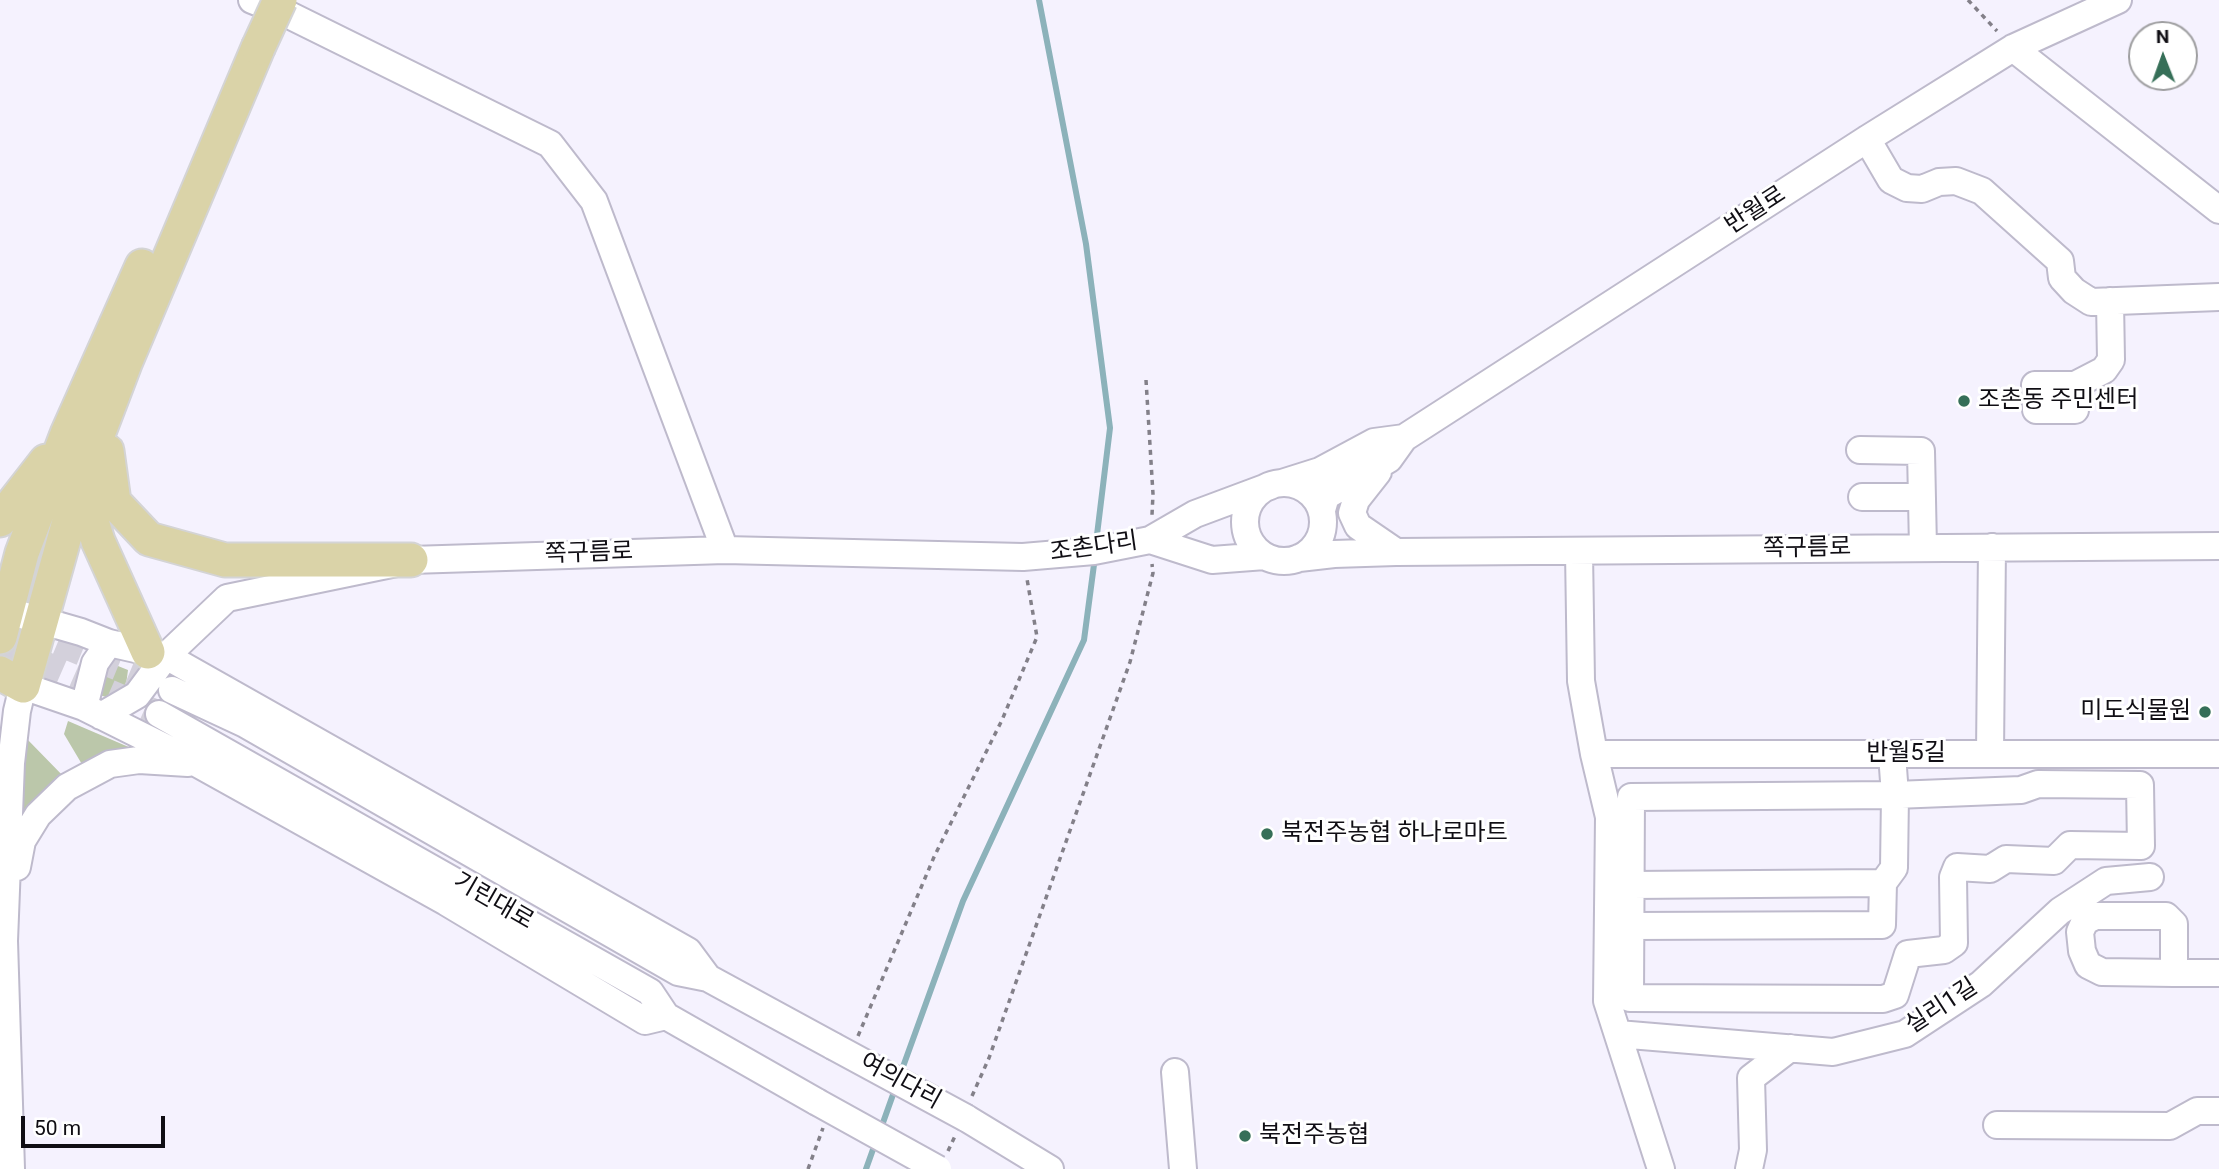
<!DOCTYPE html>
<meta charset="utf-8">
<style>
body{margin:0}
#map{position:relative;width:2219px;height:1169px;overflow:hidden;background:#f5f2fe;font-family:Roboto,sans-serif}
canvas{display:block}
.north{position:absolute;left:2128px;top:21px;width:70px;height:70px;box-sizing:border-box;background:#fff;border:2px solid #9f9fa1;border-radius:50%;rotate:359deg;font-size:19px;font-weight:700;line-height:28px;text-align:center;color:#100e14}
.north::after{content:'';display:block;margin:auto;width:24px;height:32px;background:#366f58;clip-path:polygon(50% 0,100% 100%,50% 72%,0 100%)}
.scale{position:absolute;left:21px;top:1116px;width:144px;height:32px;box-sizing:border-box;border:4px solid #100e14;border-top:0;padding-left:9px;font-size:21px;line-height:24px;white-space:nowrap;color:#100e14;-webkit-text-stroke:5px #fff;paint-order:stroke}
</style>
<div id="map">
<canvas width="2219" height="1169"></canvas>
<div class="north">N</div>
<div class="scale">50 m</div>
</div>
<script>
const context = document.querySelector('canvas').getContext('2d');
context.lineJoin = 'round';
function fillPath(path, color) {
  context.fillStyle = color;
  context.fill(path, 'evenodd');
}
function shape(rows) {
  const path = new Path2D();
  for (const r of rows) {
    if (r.length === 3) {
      path.moveTo(r[0] + r[2], r[1]);
      path.arc(r[0], r[1], r[2], 0, 2 * Math.PI);
      continue;
    }
    path.moveTo(r[0], r[1]);
    for (let i = 2; i < r.length; i += 2) path.lineTo(r[i], r[i + 1]);
  }
  return path;
}
function trace(path, color, width, dash) {
  context.strokeStyle = color;
  context.lineWidth = width;
  context.lineCap = dash ? 'butt' : 'round';
  context.setLineDash(dash || []);
  context.stroke(path);
}
function label(font, color, halo, rows, align = 'center') {
  context.font = font + ' Roboto,"Noto Sans KR",sans-serif';
  context.lineWidth = 6;
  context.setLineDash([]);
  context.textBaseline = 'middle';
  context.strokeStyle = halo;
  context.fillStyle = color;
  for (const [text, x, y, turn = 0] of rows) {
    context.save();
    context.translate(x, y);
    context.rotate((+turn || 0) * Math.PI / 180);
    context.textAlign = isNaN(turn) ? turn : align;
    if (halo) context.strokeText(text, 0, 0);
    context.fillText(text, 0, 0);
    context.restore();
  }
}
const green = shape([
 [113,664,128,670,126,685,106,697,99,695,103,676],
 [68,721,131,748,83,766,64,734],
 [27,739,67,780,22,823,23,783]
]);
const stream = shape([
 [1039,0,1086,244,1110,428,1096,543],
 [900,1075,963,901,1084,640,1095,557],
 [880,1131,895,1089],
 [866,1169,876,1141]
]);
const minorTunnel = shape([
 [20,633,46,638,167,688],
 [0,652,35,660,159,714]
]);
const path = shape([
 [1968,0,1997,31],
 [1146,380,1153,494,1152,515],
 [858,1036,934,857,1002,720,1037,637,1027,579],
 [972,1096,989,1058,1130,662,1153,573,1152,564],
 [948,1151,955,1136],
 [808,1169,823,1128]
]);
const minor = shape([
 [252,0,287,14,550,144,594,201,725,550],
 [2013,48,2219,210],
 [1867,139,1891,180,1907,188,1922,189,1939,182,1956,181,1982,191,2060,261,2062,278,2074,291,2091,302,2219,297],
 [2075,385,2075,410,2036,410,2035,385,2075,385,2104,370,2111,360,2110,301],
 [1860,450,1921,451,1923,548],
 [1378,472,1356,500,1352,513,1358,526,1396,552],
 [1282,483,1320,471,1374,442,1404,438],
 [1284,522,39],
 [1862,497,1922,497],
 [1322,510,1326,496,1389,459,1404,438,1867,139,2013,48,2118,0],
 [1150,540,1212,560,1265,556],
 [1579,552,1581,681,1594,754,1609,817,1607,1001,1661,1169],
 [1299,558,1334,554,1396,552,2219,546],
 [8,611,81,632,109,643,166,656,688,951,708,978],
 [172,690,245,724,678,972,708,978,833,1046],
 [84,707,95,663,109,643],
 [159,714,650,992,666,1016,817,1102],
 [101,716,137,695,166,656,227,598,411,560,725,550,1023,557,1094,551,1150,540,1195,514,1270,486],
 [1594,754,2219,754],
 [1990,754,1992,547],
 [2038,784,2140,785,2141,846,2070,845,2054,861,2006,859,1990,869,1957,867,1953,877,1954,943,1944,950,1908,954,1895,995,1883,999,1630,998,1631,797,1895,795,2021,790,2038,784],
 [17,867,22,841,38,815,67,787,110,764,139,760,188,763],
 [1632,885,1883,883],
 [1632,926,1882,925,1883,883,1894,868,1895,795,1892,754],
 [2174,973,2174,924,2166,916,2095,916,2085,921,2080,932,2082,951,2088,965,2102,972,2174,973,2219,973],
 [1618,1034,1833,1052,1905,1034,1981,984,2060,911,2106,881,2150,877],
 [1175,1072,1183,1169],
 [966,1118,1050,1169],
 [1997,1125,2170,1126,2197,1111,2219,1111],
 [11,1169,4,941,11,763,17,711,23,686,84,707,196,763,446,902,645,1021,666,1016],
 [1749,1169,1753,1150,1751,1078,1790,1048]
]);
const major = shape([
 [95,446,107,451,114,502,149,539,225,560,411,560],
 [80,482,98,541,148,652],
 [0,520,46,461],
 [0,637,22,553,67,434,142,266],
 [0,673,23,686,80,482,126,361,258,48]
]);
const minorBridge = shape([
 [833,1046,966,1118],
 [817,1102,938,1169]
]);
const majorBridge = shape([
 [258,48,280,0]
]);
const markers = [
 [1964,401,7,"#366f58"],
 [2205,712,7,"#366f58"],
 [1267,834,7,"#366f58"],
 [1245,1136,7,"#366f58"]
];
const streetNames = [
 ["반월로",1756,211,-33],
 ["조촌다리",1094,548,-8],
 ["쪽구름로",1807,549,-1],
 ["쪽구름로",589,554,-2],
 ["반월5길",1906,754],
 ["기린대로",493,902,30],
 ["실리1길",1942,1007,-33],
 ["여의다리",900,1082,29]
];
const poiNames = [
 ["조촌동 주민센터",1978,401],
 ["미도식물원",2191,712,"right"],
 ["북전주농협 하나로마트",1281,834],
 ["북전주농협",1259,1136]
];
fillPath(green, '#bbc7aa');
trace(stream, '#8cb2ba', 6);
trace(minorTunnel, '#d3d0db', 26, [26, 13]);
trace(minor, '#bebacc', 30);
trace(major, '#d4d4d5', 37);
trace(path, '#838089', 3.5, [5, 5]);
trace(minor, '#fff', 26);
trace(major, '#dad3a8', 33);
trace(minorBridge, '#bebacc', 30, []);
trace(majorBridge, '#d4d4d5', 37, []);
trace(minorBridge, '#fff', 26);
trace(majorBridge, '#dad3a8', 33);
for (const [x, y, r, color] of markers) {
  const dot = new Path2D();
  dot.arc(x, y, r, 0, 2 * Math.PI);
  context.fillStyle = color;
  context.fill(dot);
  trace(dot, '#fff', 2.5);
}
label('24px', '#100e14', '#fff', streetNames);
label('24px', '#100e14', '#fff', poiNames, 'left');
</script>
